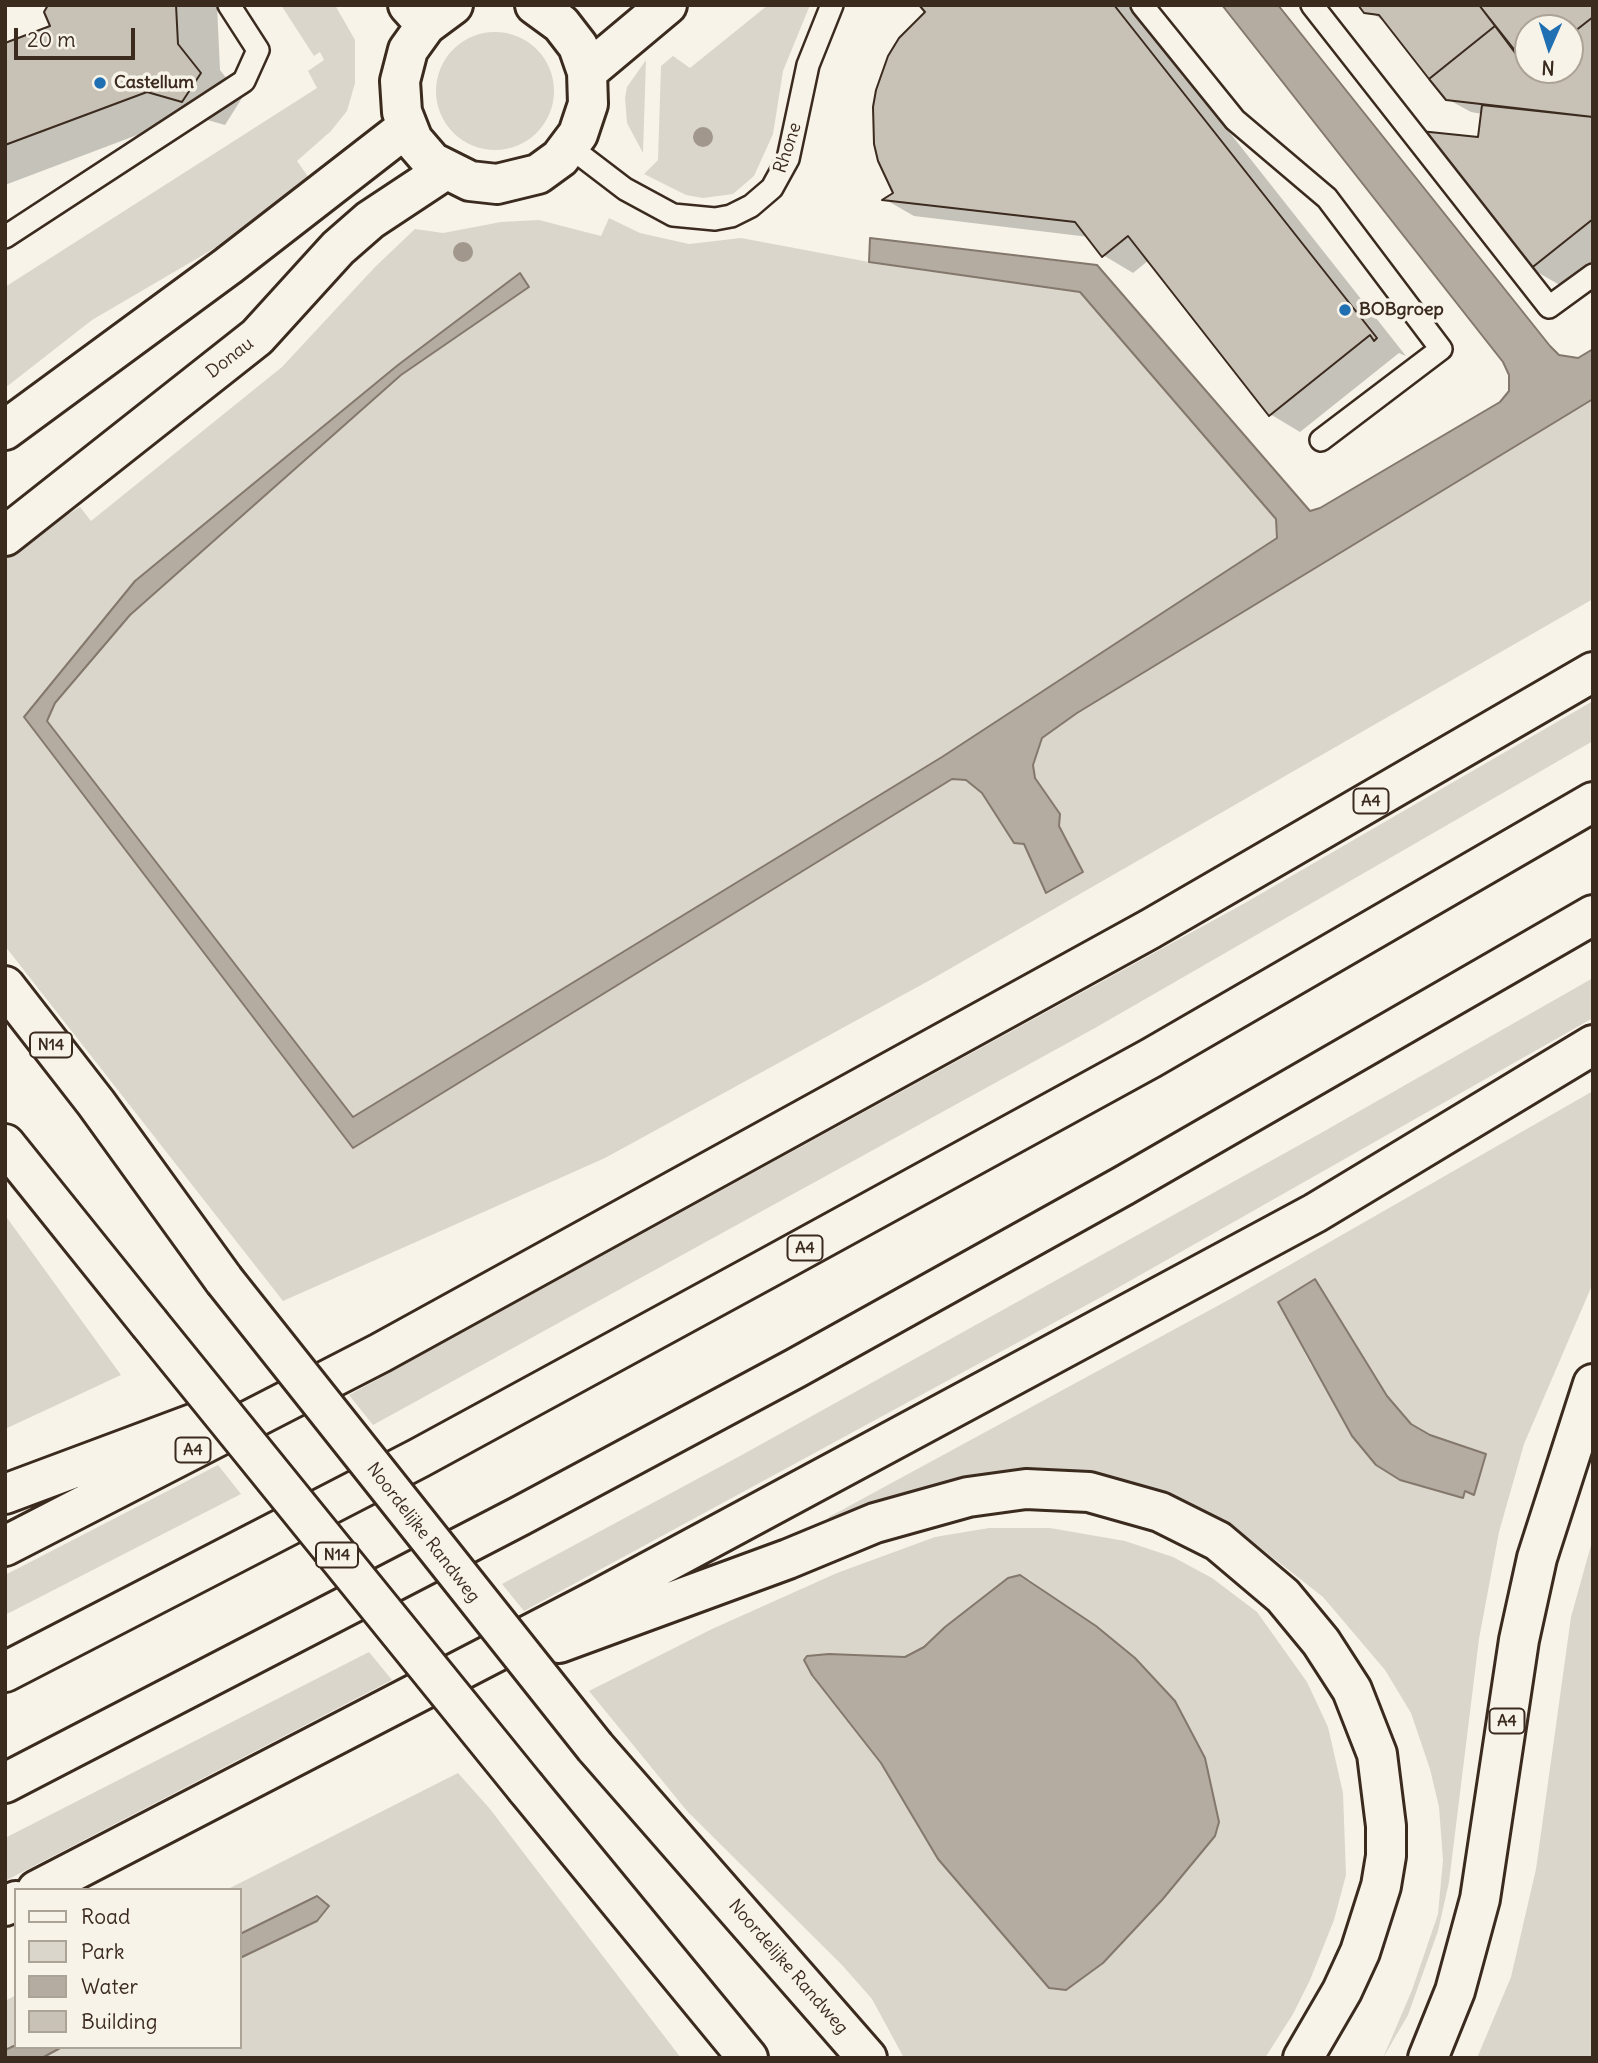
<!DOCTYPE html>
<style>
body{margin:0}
#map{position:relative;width:1598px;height:2063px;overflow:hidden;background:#f7f3e8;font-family:Delius,sans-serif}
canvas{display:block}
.frame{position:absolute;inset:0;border:7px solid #3b2a1e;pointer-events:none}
.legend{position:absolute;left:14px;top:1888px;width:228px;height:161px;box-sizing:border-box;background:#f7f3e8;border:2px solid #aca397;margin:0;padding:9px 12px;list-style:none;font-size:21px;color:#3b2a1e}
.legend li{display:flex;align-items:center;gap:14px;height:35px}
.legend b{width:35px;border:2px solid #aca397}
.north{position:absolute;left:1514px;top:14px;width:70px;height:70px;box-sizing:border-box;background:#f7f3e8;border:2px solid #aca397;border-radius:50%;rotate:183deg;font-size:19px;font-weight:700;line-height:28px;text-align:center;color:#3b2a1e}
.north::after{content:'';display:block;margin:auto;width:24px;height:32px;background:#1f6fb2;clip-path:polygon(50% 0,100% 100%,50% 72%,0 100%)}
.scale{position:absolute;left:14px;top:28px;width:121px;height:32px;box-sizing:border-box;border:4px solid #3b2a1e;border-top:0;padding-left:9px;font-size:21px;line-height:24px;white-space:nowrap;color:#3b2a1e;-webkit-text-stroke:5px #f7f3e8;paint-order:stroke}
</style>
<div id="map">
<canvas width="1598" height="2063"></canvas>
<div class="frame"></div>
<ul class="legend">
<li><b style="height:9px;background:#f7f3e8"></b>Road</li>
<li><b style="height:19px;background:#dbd6cb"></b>Park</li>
<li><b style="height:19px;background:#b4aca0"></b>Water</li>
<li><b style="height:19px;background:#c8c1b6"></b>Building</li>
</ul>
<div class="north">N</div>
<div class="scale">20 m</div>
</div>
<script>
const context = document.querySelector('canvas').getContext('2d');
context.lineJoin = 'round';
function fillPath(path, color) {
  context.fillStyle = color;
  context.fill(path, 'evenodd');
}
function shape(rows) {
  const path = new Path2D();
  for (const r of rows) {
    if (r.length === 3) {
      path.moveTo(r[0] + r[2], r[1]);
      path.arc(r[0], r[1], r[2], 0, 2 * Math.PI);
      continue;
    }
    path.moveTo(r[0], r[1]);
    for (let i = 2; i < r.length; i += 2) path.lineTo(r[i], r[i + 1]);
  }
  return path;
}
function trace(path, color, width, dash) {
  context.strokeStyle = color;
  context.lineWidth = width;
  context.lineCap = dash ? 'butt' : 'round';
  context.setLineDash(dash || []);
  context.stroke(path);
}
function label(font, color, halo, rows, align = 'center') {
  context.font = font + ' Delius,sans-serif';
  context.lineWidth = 7;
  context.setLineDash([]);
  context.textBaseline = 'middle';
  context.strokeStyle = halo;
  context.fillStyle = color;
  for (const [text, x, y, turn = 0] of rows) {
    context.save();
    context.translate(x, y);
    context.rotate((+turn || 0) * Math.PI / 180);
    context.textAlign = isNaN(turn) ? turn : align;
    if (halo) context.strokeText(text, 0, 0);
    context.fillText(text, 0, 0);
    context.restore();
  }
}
const green = shape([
 [281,5,335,5,355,40,355,83,347,111,331,131,297,161,314,185,297,200,92,320,5,388,5,287,317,88,308,71,324,60,320,52,314,56],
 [768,5,810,5,783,71,773,134,754,176,733,194,703,198,686,195,644,174,658,160,661,66,673,56,690,68],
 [495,91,59],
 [646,60,643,153,627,123,625,98,627,87],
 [609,218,640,233,689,244,741,238,869,262,1080,291,1276,519,1277,538,942,757,353,1117,47,721,54,703,130,615,402,375,529,288,520,274,398,365,135,581,24,717,353,1147,952,779,965,780,982,793,1014,843,1024,844,1046,893,1083,871,1059,826,1060,814,1035,778,1033,765,1042,738,1077,713,1593,399,1593,599,932,979,605,1158,283,1301,5,946,5,552,80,507,91,521,282,367,375,267,415,229,443,233,501,222,539,220,601,236],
 [1593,701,1593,741,1095,1028,373,1425,349,1395,1245,903],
 [1593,978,1593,1018,1105,1295,524,1611,502,1584,740,1456,1321,1133],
 [1593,1091,1593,1283,1524,1444,1499,1532,1479,1639,1449,1882,1438,1931,1408,2015,1383,2058,1412,1990,1438,1914,1443,1860,1439,1807,1430,1769,1411,1713,1385,1670,1323,1597,1249,1539,1133,1493,825,1531,829,1517,1232,1298],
 [1315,1280,1387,1396,1411,1424,1430,1435,1486,1454,1463,1498,1400,1480,1311,1365,1278,1302],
 [5,1215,121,1375,5,1429],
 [218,1465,241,1494,5,1615,5,1575],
 [989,1528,1050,1528,1125,1541,1173,1557,1212,1578,1257,1612,1307,1682,1328,1727,1343,1793,1346,1875,1334,1920,1310,1980,1293,2014,1265,2058,904,2058,872,1999,842,1965,687,1811,589,1691,712,1629,837,1573,935,1537],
 [1029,1579,1135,1658,1175,1701,1205,1758,1219,1822,1218,1830,1103,1963,1066,1989,812,1675,807,1656,905,1657,924,1647,945,1627],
 [1593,1538,1593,2058,1477,2058,1511,1977,1536,1869,1571,1617],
 [369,1652,392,1680,5,1881,5,1838],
 [458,1773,490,1809,681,2058,42,2058,62,2047,240,2047,240,1958,317,1921,329,1906,316,1895,240,1934,240,1890,226,1890],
 [16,1995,16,2045,5,2050,5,2001]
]);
const water = shape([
 [1222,5,1278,5,1550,346,1559,355,1578,358,1593,349,1593,399,1077,713,1042,738,1033,765,1035,778,1060,814,1059,826,1083,872,1046,893,1024,844,1014,843,982,793,966,780,952,779,353,1148,24,717,135,581,398,365,520,273,529,287,401,375,130,615,55,703,47,721,353,1117,942,757,1277,538,1276,519,1080,292,869,262,870,238,1097,265,1310,511,1320,508,1500,402,1509,391,1509,375,1503,362,1222,5],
 [1315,1279,1387,1396,1411,1424,1430,1435,1486,1454,1474,1495,1465,1491,1463,1498,1400,1480,1376,1465,1352,1436,1278,1302,1315,1279],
 [1020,1575,1096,1626,1135,1658,1175,1701,1205,1758,1219,1822,1215,1836,1162,1900,1103,1963,1066,1990,1049,1988,938,1859,881,1763,812,1675,804,1660,807,1656,829,1654,905,1657,924,1647,945,1627,1008,1578,1020,1575],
 [317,1896,329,1906,317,1921,240,1958,240,1934,317,1896],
 [16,2045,16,2047,62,2047,42,2058,5,2058,5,2050,16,2045]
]);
const shadow = shape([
 [51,5,217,5,220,70,242,98,225,125,190,115,5,185,5,45,52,27],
 [922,5,1129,5,1406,356,1399,353,1300,432,1270,414,1149,260,1133,273,1103,255,1089,237,914,216,886,200,895,194,927,12],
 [1361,5,1593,5,1593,276,1572,292,1530,268,1479,139,1482,114,1471,112,1447,99,1389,25],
 [1528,28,1570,28,1570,70,1528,70]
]);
const building = shape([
 [48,5,176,5,178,44,201,73,182,102,147,92,5,145,5,43,50,26,44,12,48,5],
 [919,5,1114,5,1377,338,1374,341,1370,335,1269,416,1128,236,1102,257,1075,222,882,200,893,193,878,161,874,144,873,107,876,90,888,56,899,38,925,12,919,5],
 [1358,5,1479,5,1495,26,1429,79,1379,15,1364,13,1358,5],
 [1479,5,1593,5,1593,17,1570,35,1570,28,1528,28,1528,67,1479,5],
 [1593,17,1593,117,1446,100,1429,79,1495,26,1528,70,1570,70,1570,35,1593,17],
 [1482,105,1593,117,1593,219,1529,270,1420,131,1478,137,1482,105]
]);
const lane = shape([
 [1142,5,1235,120,1327,198,1441,349,1321,440],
 [1312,5,1549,307,1593,275],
 [570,147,625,189,673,215,715,219,731,216,751,206,772,188,788,159,808,65,832,5],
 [5,237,244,81,258,50,229,5]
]);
const street = shape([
 [408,5,426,25]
]);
const secondary = shape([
 [453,5,426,25,408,50,400,81,402,112,413,140,432,162,470,181,497,184,538,174,560,158,578,134,588,104,587,72,578,46,561,24,535,5],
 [587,72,667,5],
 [5,430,228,266,407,127],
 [5,536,257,337,338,248,370,220,444,171]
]);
const primary = shape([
 [5,986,96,1103,224,1280],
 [5,1144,149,1323],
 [595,1747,867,2058],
 [526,1788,748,2058]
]);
const highway = shape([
 [5,1494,211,1417],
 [5,1546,380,1353,1150,929,1593,672],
 [559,1643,788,1559,875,1523,968,1497,1026,1489,1089,1492,1160,1512,1218,1541,1283,1596,1321,1642,1352,1690,1377,1754,1386,1826,1386,1856,1381,1886,1360,1952,1342,1991,1303,2058],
 [5,1672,419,1458,766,1269,1151,1058,1593,802],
 [5,1783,520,1516,796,1368,1123,1186,1593,915],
 [37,1890,598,1599,1315,1213,1593,1045],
 [5,1906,16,1901],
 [1428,2058,1455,1991,1480,1899,1519,1640,1537,1558,1593,1384]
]);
const primaryBridge = shape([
 [224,1280,595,1747],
 [149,1323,526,1788]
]);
const trees = [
 [703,137],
 [463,252]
];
const markers = [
 [100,83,7,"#1f6fb2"],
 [1345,310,7,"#1f6fb2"]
];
const shields = [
 [1371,801,35],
 [51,1045,42],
 [805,1248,35],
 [193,1450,35],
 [337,1555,42],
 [1507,1721,35]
];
const shieldNames = [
 ["A4",1371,801],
 ["N14",51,1045],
 ["A4",805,1248],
 ["A4",193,1450],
 ["N14",337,1555],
 ["A4",1507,1721]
];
const poiNames = [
 ["Castellum",114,83],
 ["BOBgroep",1359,310]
];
const streetNames = [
 ["Rhone",788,148,-72],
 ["Donau",230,358,-38],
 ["Noordelijke Randweg",423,1533,52],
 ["Noordelijke Randweg",788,1967,49]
];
fillPath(green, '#dbd6cb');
fillPath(water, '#b4aca0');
trace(water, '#84786c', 2);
fillPath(shadow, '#0003');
fillPath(building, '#c8c1b6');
trace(building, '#3b2a1e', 2);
trace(lane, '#3b2a1e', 26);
trace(street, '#3b2a1e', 44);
trace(secondary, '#3b2a1e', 44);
trace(primary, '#3b2a1e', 44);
trace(highway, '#3b2a1e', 44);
trace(lane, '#f7f3e8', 21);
trace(street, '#f7f3e8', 38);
trace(secondary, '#f7f3e8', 38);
trace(primary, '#f7f3e8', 38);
trace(highway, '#f7f3e8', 38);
trace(primaryBridge, '#3b2a1e', 44, []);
trace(primaryBridge, '#f7f3e8', 38);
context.fillStyle = '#a1978c';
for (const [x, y] of trees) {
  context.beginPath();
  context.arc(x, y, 10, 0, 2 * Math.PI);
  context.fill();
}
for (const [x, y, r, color] of markers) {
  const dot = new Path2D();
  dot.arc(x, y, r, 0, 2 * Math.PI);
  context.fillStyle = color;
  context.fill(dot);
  trace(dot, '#f7f3e8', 2.5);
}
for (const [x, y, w] of shields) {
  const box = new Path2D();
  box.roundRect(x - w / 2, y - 12.5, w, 25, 5);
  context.fillStyle = '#f7f3e8';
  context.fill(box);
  trace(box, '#3b2a1e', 2);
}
label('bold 16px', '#3b2a1e', null, shieldNames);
label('bold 18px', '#3b2a1e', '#f7f3e8', poiNames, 'left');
label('18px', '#3b2a1e', '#f7f3e8', streetNames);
</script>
